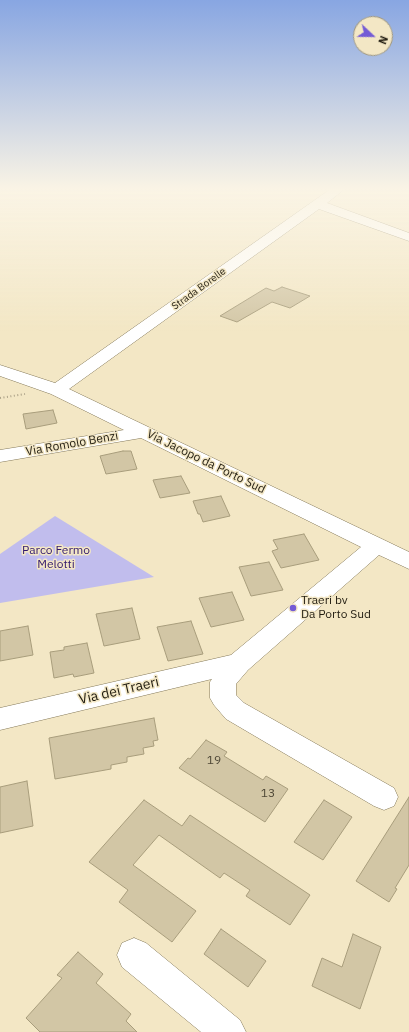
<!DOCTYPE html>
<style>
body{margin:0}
#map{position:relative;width:409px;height:1032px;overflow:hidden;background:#f3e7c5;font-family:"IBM Plex Sans",sans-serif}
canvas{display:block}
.north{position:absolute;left:353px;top:16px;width:40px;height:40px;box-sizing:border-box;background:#f3e7c5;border:1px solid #a0977d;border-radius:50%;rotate:112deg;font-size:11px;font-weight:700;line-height:16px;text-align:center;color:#231e12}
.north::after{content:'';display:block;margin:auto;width:14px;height:18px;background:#745bd5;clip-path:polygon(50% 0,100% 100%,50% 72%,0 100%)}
</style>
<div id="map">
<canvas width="409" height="1032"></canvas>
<div class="north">N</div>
</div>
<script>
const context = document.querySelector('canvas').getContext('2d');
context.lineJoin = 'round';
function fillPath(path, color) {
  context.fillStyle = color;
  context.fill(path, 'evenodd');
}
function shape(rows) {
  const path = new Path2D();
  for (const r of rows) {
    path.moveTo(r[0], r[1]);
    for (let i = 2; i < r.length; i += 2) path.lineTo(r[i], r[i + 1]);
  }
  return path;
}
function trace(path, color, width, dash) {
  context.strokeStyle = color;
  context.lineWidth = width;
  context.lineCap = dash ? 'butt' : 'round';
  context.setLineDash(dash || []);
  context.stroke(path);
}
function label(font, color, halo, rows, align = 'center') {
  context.font = font + ' "IBM Plex Sans",sans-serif';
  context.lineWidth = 3;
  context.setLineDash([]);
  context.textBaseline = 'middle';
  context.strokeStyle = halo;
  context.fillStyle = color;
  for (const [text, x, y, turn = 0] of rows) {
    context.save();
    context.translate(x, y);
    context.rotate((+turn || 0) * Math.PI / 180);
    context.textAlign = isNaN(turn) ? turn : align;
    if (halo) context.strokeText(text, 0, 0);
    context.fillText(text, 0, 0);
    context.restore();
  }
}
const green = shape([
 [55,516,154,577,0,603,0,554]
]);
const building = shape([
 [282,287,310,296,290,308,272,302,237,322,220,316,266,288,274,291,282,287],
 [53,410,57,423,26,429,23,414,53,410],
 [123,451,131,451,137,469,106,474,100,456,123,451],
 [181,476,190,493,160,498,153,480,181,476],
 [221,496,230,516,203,522,200,514,198,514,193,501,221,496],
 [304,534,319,560,281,568,272,551,278,549,273,540,304,534],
 [269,562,283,590,251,596,239,567,269,562],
 [232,592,244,620,211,627,199,598,232,592],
 [132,608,140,639,104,646,96,614,132,608],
 [191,621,203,654,168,661,157,627,191,621],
 [28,626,33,655,0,661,0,631,28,626],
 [87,643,94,673,74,677,73,674,54,678,50,652,64,650,64,647,87,643],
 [154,718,158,740,153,741,154,746,143,748,144,754,127,757,127,762,111,765,111,769,55,779,49,738,154,718],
 [206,740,227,752,224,756,263,780,266,776,288,789,265,822,179,768,188,758,190,759,206,740],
 [27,781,33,826,0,833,0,787,27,781],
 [409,797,409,865,395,888,397,889,389,902,356,881,409,797],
 [144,800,182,826,190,815,310,895,290,925,246,896,250,890,224,873,220,878,159,835,133,865,196,911,172,942,119,902,128,890,89,862,144,800],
 [324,800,352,817,323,860,294,842,324,800],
 [221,929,266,961,248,987,204,954,221,929],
 [353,934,381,947,360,1009,312,986,322,958,342,967,353,934],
 [78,952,103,974,96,983,131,1014,126,1021,137,1032,40,1032,26,1018,62,978,57,975,78,952]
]);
const path = shape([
 [0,398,25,394]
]);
const minor = shape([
 [332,188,346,188,327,203,409,233,409,241,319,209,69,389,409,552,409,569,379,555,248,670,236,684,236,695,244,703,394,788,398,797,394,806,384,810,374,806,226,719,214,705,210,698,210,682,212,679,0,730,0,708,231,655,361,547,141,438,0,462,0,450,124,430,51,394,0,376,0,365,55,383,332,188],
 [134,938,146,943,240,1020,246,1032,201,1032,122,967,117,955,122,943,134,938]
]);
const markers = [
 [293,608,4,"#745bd5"]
];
const farStreetnames = [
 ["Strada Borelle",199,289,-36]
];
const streetNames = [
 ["Via Romolo Benzi",72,444,-10],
 ["Via Jacopo da Porto Sud",206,462,26]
];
const parkNames = [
 ["Parco Fermo",56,551],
 ["Melotti",56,565]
];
const poiNames = [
 ["Traeri bv",301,601],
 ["Da Porto Sud",301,615]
];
const nearNumbernames = [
 ["19",214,761],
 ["13",268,794]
];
const nearStreetnames = [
 ["Via dei Traeri",119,691,-13]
];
fillPath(green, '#c1bded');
fillPath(building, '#d2c6a5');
trace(building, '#a89d7c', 1);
trace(minor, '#84795a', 1);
trace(path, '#aba187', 2, [1, 2.5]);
fillPath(minor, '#fff');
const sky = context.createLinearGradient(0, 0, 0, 332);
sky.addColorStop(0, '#88a6e2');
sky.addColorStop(0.57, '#faf4e5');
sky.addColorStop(1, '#faf4e500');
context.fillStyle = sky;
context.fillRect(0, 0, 409, 332);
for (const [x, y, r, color] of markers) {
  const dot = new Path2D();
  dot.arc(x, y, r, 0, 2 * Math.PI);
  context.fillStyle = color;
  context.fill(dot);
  trace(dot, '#f3e7c5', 1.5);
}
label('10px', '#231e12', '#f3e7c5', farStreetnames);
label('12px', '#231e12', '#f3e7c5', streetNames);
label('12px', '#30176d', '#f3e7c5', parkNames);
label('12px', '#231e12', '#f3e7c5', poiNames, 'left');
label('12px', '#4f4837', null, nearNumbernames);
label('14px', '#231e12', '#f3e7c5', nearStreetnames);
</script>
